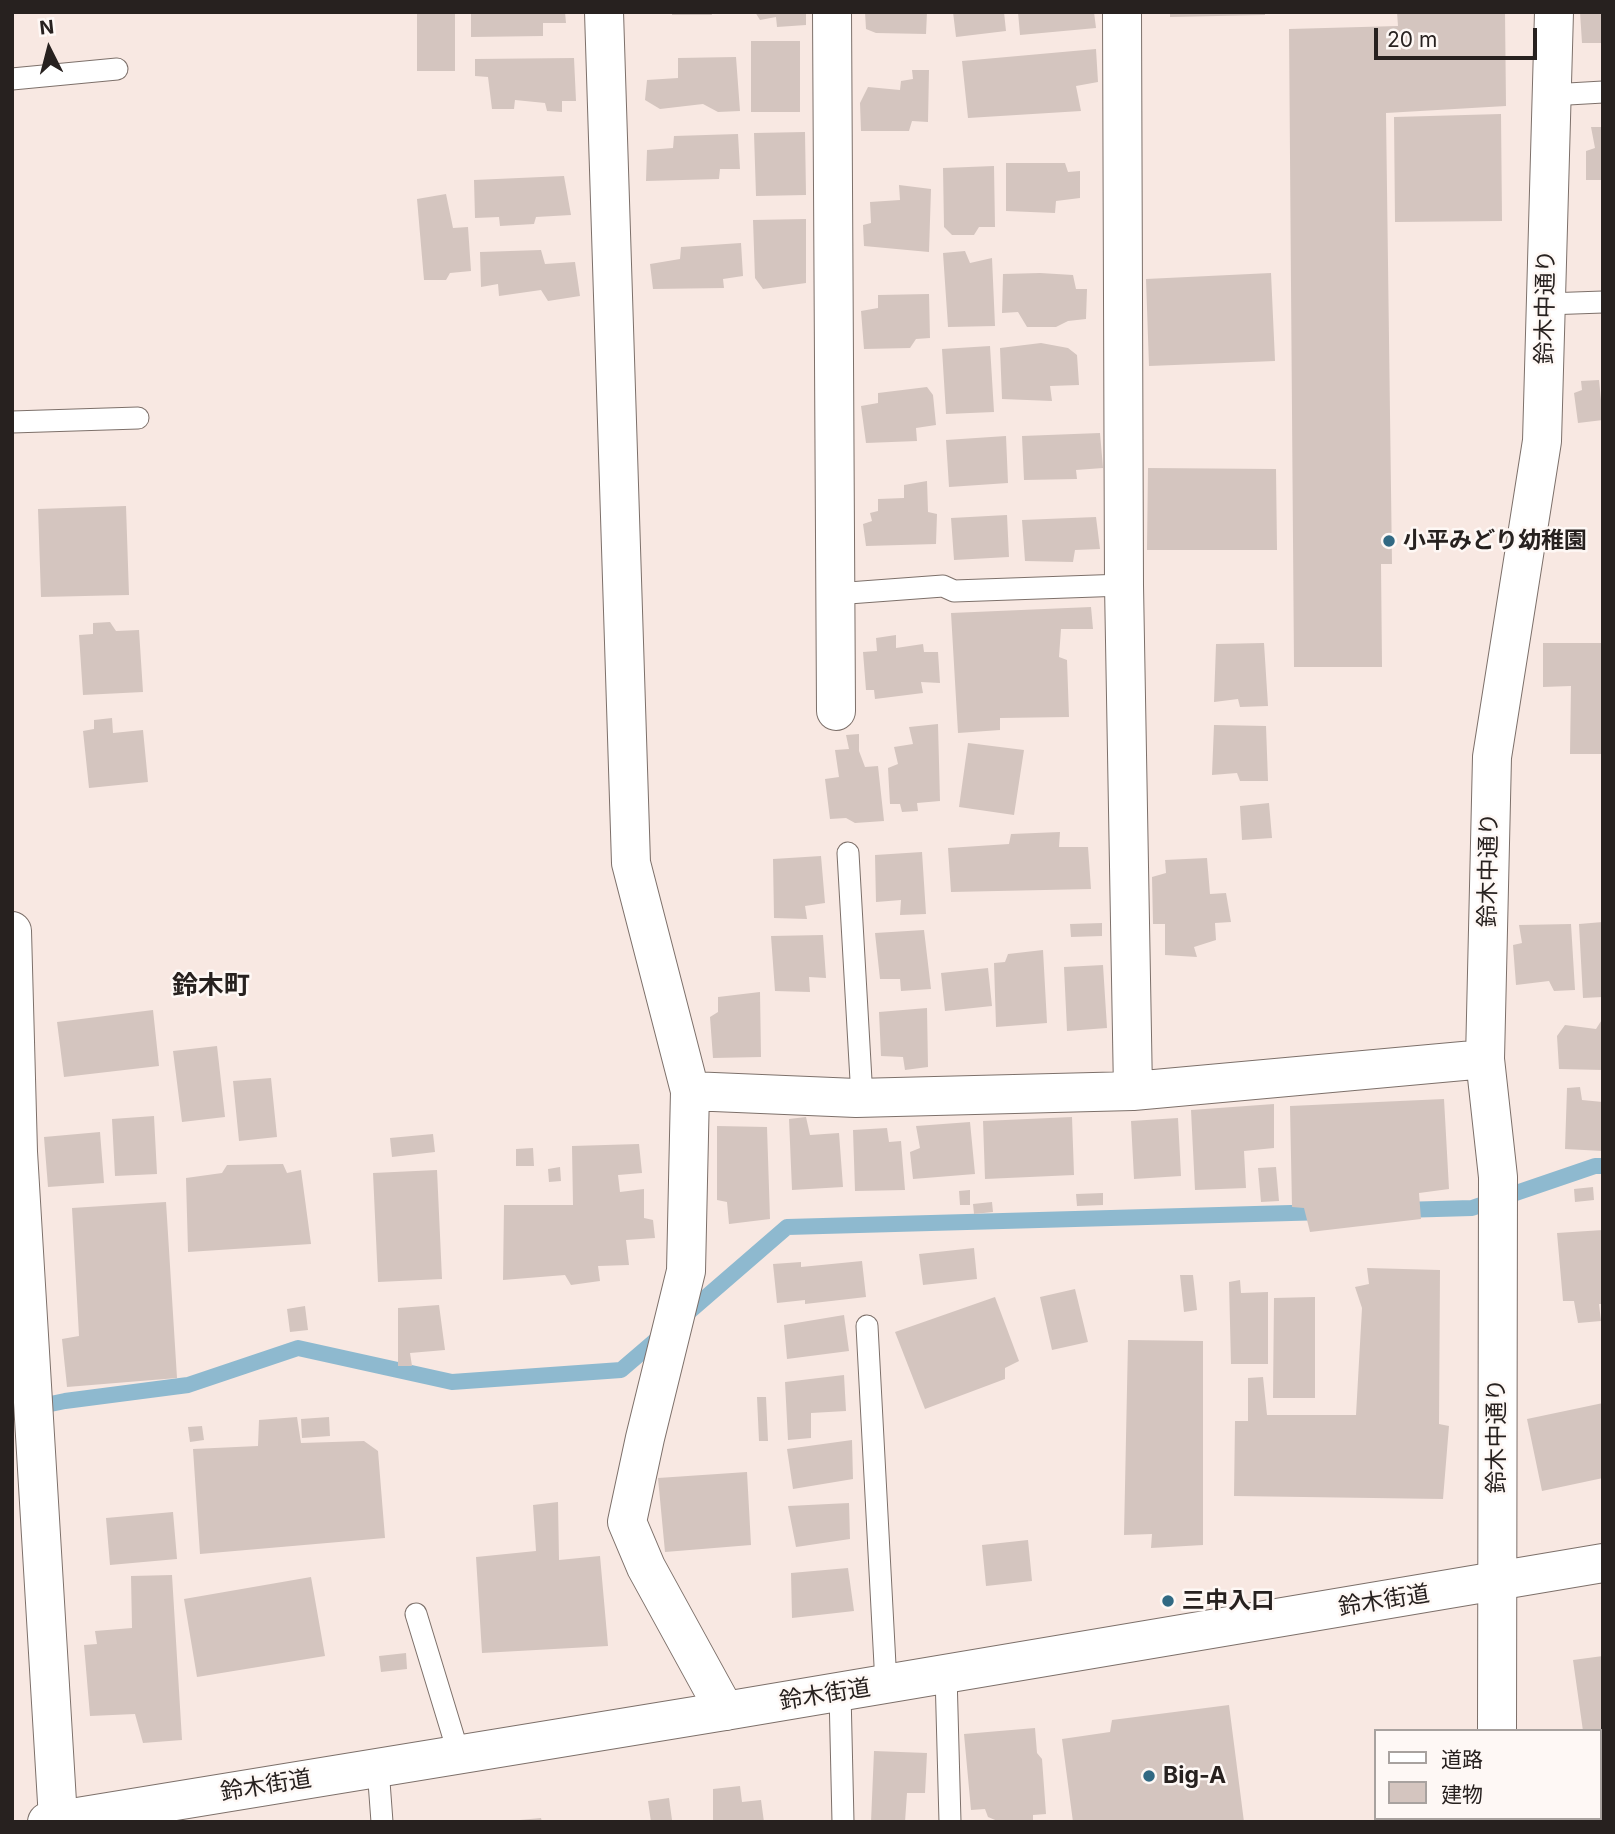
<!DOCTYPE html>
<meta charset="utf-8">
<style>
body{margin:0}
#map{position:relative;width:1615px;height:1834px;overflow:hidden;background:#f8e8e2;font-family:Inter,"Noto Sans JP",sans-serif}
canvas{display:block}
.frame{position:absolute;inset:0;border:14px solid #27211f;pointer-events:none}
.legend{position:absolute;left:1374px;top:1729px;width:228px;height:91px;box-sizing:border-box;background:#fef8f5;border:2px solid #a8a29f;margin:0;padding:9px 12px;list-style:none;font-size:21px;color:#27211f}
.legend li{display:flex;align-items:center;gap:14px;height:35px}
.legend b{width:35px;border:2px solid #a8a29f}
.north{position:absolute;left:14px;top:14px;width:70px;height:70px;-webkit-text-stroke:5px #fef8f5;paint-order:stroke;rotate:354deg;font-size:19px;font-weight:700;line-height:28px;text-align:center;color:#27211f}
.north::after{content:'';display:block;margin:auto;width:24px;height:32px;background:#27211f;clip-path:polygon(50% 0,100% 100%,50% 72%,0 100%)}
.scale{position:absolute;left:1374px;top:28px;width:163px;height:32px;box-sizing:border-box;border:4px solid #27211f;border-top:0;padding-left:9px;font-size:21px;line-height:24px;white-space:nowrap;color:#27211f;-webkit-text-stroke:5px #fef8f5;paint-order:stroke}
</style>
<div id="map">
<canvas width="1615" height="1834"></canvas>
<div class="frame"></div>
<ul class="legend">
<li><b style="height:9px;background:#fff"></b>道路</li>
<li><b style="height:19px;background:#d4c5bf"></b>建物</li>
</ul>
<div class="north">N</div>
<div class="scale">20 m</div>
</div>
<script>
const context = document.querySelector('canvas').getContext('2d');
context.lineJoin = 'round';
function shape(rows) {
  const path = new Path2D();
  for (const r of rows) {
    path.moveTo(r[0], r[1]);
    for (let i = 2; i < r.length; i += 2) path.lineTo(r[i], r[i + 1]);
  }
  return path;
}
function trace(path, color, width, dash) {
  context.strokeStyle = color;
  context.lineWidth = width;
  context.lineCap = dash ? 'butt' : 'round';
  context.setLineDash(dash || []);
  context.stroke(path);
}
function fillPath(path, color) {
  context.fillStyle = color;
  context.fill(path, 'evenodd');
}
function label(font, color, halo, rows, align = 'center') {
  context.font = font + ' Inter,"Noto Sans JP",sans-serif';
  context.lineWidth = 5;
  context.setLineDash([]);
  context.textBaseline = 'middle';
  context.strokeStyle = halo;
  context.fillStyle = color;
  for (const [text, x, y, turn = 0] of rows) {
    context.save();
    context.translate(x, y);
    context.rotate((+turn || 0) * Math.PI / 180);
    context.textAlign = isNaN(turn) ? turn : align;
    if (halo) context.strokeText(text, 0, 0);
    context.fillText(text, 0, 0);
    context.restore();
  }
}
const stream = shape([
 [1401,1210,1472,1208,1595,1166,1603,1166],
 [683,1317,787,1227,1327,1212],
 [12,1412,65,1401,188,1385,298,1348,452,1382,621,1370,663,1334]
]);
const building = shape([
 [417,12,455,12,455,71,417,71],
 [471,12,565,12,566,23,543,23,543,36,471,37],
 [672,12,711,12,712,15,672,15],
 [755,12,806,12,806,25,777,27,776,17,760,20],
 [865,12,927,12,926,34,876,33,866,29],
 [953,12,1004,12,1006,31,956,37],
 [1018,12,1094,12,1096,28,1020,35],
 [1170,12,1265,12,1265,15,1170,17],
 [1397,12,1505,12,1506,106,1386,113,1392,564,1381,564,1382,667,1294,667,1289,29,1398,26],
 [1580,12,1603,12,1603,43,1582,43],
 [751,41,800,41,800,112,751,112],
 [1096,49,1098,82,1076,86,1081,111,968,118,962,61],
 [736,57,740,111,718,112,703,104,660,109,645,100,647,80,678,78,678,58],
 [574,58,576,101,562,101,562,112,547,111,545,103,515,100,514,109,492,109,488,77,475,76,475,59],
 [912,70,929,70,928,122,912,121,909,131,861,131,860,103,868,87,900,90,901,81,913,79],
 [1501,114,1502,221,1395,222,1394,117],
 [1591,127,1603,127,1603,180,1586,180,1586,151,1595,148],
 [805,132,806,195,756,196,754,133],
 [738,134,740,169,720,169,719,179,646,181,647,150,673,148,674,136],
 [1006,163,1065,163,1068,172,1080,171,1080,198,1056,201,1055,213,1006,211],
 [994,166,995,227,979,227,974,235,952,235,944,227,943,168],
 [564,176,571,215,536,217,534,224,500,226,499,217,475,218,474,180],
 [899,185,931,189,929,252,864,246,863,225,871,223,870,202,900,200],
 [446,194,453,228,468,227,471,271,450,273,446,280,424,280,417,199],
 [806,219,806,283,763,289,755,278,753,220],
 [741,243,743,276,723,279,724,288,653,289,650,264,680,259,681,247],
 [541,250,545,264,575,262,580,296,548,301,541,290,499,296,498,284,481,287,480,252],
 [965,251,970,263,992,258,995,326,948,327,943,253],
 [1040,273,1073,275,1076,289,1087,289,1086,319,1068,321,1056,327,1027,327,1018,312,1002,313,1003,274],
 [1271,273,1275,361,1149,366,1146,279],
 [929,294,930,338,916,339,910,348,864,349,861,311,878,308,878,295],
 [1041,343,1068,348,1077,355,1079,385,1050,386,1052,401,1002,399,1000,348],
 [990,346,994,412,946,414,942,349],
 [1599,380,1603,420,1578,423,1574,393,1582,390,1581,381],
 [927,387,933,395,936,425,916,428,917,441,866,443,861,406,878,403,878,393],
 [1100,433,1103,468,1076,470,1077,479,1024,480,1022,436],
 [1006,436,1008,483,949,487,946,440],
 [1148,468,1276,469,1277,550,1147,550],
 [927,481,928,512,937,514,936,544,866,546,863,524,872,521,870,513,878,511,878,499,904,498,904,485],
 [126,506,129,595,41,597,38,509],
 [1007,515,1009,557,954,560,951,518],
 [1096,517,1100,549,1075,550,1073,562,1025,561,1022,520],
 [1091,607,1093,629,1061,629,1059,657,1067,660,1069,717,1000,718,1000,730,958,733,951,613],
 [110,622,116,631,139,630,143,692,83,695,79,635,93,634,93,623],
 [896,635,896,648,923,644,924,652,938,652,940,683,921,682,923,693,875,699,874,690,866,690,863,652,877,651,876,638],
 [1264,643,1268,706,1240,707,1238,699,1214,702,1216,644],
 [1543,643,1603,643,1603,754,1570,754,1571,686,1543,687],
 [112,718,113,733,143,730,148,782,89,788,83,731,94,729,94,720],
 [938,724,940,801,917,803,918,811,902,812,900,804,890,804,888,768,898,764,894,747,913,744,909,727],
 [1214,725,1266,726,1268,781,1240,781,1237,773,1212,775],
 [859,734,859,751,865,767,878,766,884,821,855,823,846,818,830,819,825,779,839,777,835,750,849,749,846,735],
 [968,743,1024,750,1014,815,959,807],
 [1269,803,1272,838,1242,840,1240,806],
 [1060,832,1059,847,1088,847,1091,889,951,892,948,848,1009,844,1011,834],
 [922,852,926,914,900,915,901,900,876,902,875,855],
 [821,856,825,903,805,906,807,919,774,918,773,859],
 [1207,858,1210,894,1226,893,1231,922,1215,923,1216,940,1194,947,1197,957,1165,955,1165,924,1153,924,1152,877,1166,873,1165,860],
 [1603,922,1603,997,1583,998,1579,924],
 [1102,923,1102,936,1071,937,1070,924],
 [1571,924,1575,990,1554,991,1549,981,1516,985,1513,945,1522,943,1519,925],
 [924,930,931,989,901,991,900,979,880,979,875,933],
 [823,935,826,978,809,977,810,992,775,991,771,936],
 [1043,950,1047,1023,996,1027,994,963,1005,962,1008,954],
 [1103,965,1107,1028,1067,1031,1064,967],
 [988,968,992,1006,945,1011,941,973],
 [760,992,761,1057,713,1058,710,1017,718,1012,718,997],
 [927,1008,928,1067,905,1070,903,1057,881,1056,879,1012],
 [153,1010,159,1066,64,1077,57,1022],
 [1603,1018,1603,1070,1559,1069,1557,1036,1565,1025,1596,1029],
 [217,1046,225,1117,182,1122,173,1051],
 [271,1078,277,1137,239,1141,233,1081],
 [1580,1087,1582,1100,1603,1102,1603,1151,1565,1149,1567,1088],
 [1444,1099,1449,1189,1419,1193,1421,1219,1310,1232,1304,1208,1292,1207,1290,1106],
 [1274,1104,1274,1148,1244,1151,1246,1188,1195,1190,1191,1110],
 [154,1116,157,1174,115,1176,112,1119],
 [806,1117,810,1135,839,1133,843,1187,792,1190,789,1119],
 [1072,1117,1074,1175,985,1179,983,1121],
 [1178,1118,1181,1176,1134,1179,1131,1121],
 [970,1122,975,1174,913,1179,910,1152,920,1148,916,1126],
 [717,1126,767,1127,770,1219,729,1224,727,1202,717,1200],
 [887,1128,889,1142,901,1141,905,1190,855,1191,853,1130],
 [100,1132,104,1183,48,1187,44,1137],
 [433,1134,435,1152,392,1157,390,1138],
 [639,1144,642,1173,618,1175,620,1192,644,1189,644,1218,653,1220,655,1238,626,1240,629,1265,598,1266,600,1281,571,1285,565,1275,503,1280,504,1205,573,1205,572,1146],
 [533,1148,534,1166,516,1166,516,1149],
 [283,1164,287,1173,301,1170,311,1244,188,1252,186,1178,222,1173,227,1165],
 [560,1167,561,1181,549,1182,548,1169],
 [1276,1167,1279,1201,1261,1202,1258,1168],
 [437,1170,442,1279,378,1282,373,1173],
 [1593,1187,1594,1200,1575,1202,1574,1189],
 [970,1190,970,1205,960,1205,959,1191],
 [1103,1193,1103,1205,1077,1206,1076,1194],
 [166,1202,177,1378,67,1387,62,1339,79,1336,72,1208],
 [992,1202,993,1212,974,1214,973,1204],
 [1603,1230,1603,1304,1599,1304,1601,1321,1578,1323,1574,1301,1563,1301,1557,1233],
 [974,1248,977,1279,923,1285,919,1254],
 [862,1261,866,1297,805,1304,805,1300,777,1303,773,1264,801,1262,801,1267],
 [1367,1268,1440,1270,1439,1424,1449,1426,1443,1499,1234,1496,1235,1421,1248,1421,1248,1378,1263,1377,1267,1415,1356,1415,1362,1308,1355,1287,1369,1284],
 [1180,1275,1193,1275,1197,1310,1184,1312],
 [1240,1280,1241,1293,1268,1292,1268,1364,1231,1364,1229,1282],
 [1075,1289,1088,1342,1052,1350,1040,1297],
 [995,1297,1019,1361,1005,1368,1005,1379,925,1409,895,1332],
 [1315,1297,1315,1398,1273,1398,1274,1298],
 [439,1305,445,1350,410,1353,412,1366,398,1366,398,1308],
 [305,1306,308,1330,290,1332,287,1309],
 [844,1315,849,1351,787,1359,784,1325],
 [1128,1340,1203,1341,1203,1545,1151,1548,1152,1534,1124,1535],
 [844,1375,846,1411,811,1413,811,1438,788,1440,785,1382],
 [757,1397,766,1397,768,1441,759,1441],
 [1603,1403,1603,1478,1542,1491,1527,1419],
 [297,1417,301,1443,364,1441,378,1451,385,1538,200,1554,193,1449,258,1446,259,1420],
 [329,1417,330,1436,302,1438,301,1419],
 [202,1426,204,1440,190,1442,188,1427],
 [852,1440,853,1479,793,1489,787,1449],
 [747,1472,751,1545,665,1552,658,1478],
 [558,1502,559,1560,600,1556,608,1646,482,1653,476,1557,536,1551,533,1505],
 [849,1503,850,1539,796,1547,788,1506],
 [173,1512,177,1559,110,1565,106,1518],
 [1028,1540,1032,1581,986,1586,982,1545],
 [848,1568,854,1611,792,1618,791,1573],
 [172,1575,182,1740,143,1743,135,1714,90,1716,84,1645,97,1644,95,1631,132,1628,131,1576],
 [311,1577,325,1656,197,1677,184,1599],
 [406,1653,407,1669,381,1672,379,1656],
 [1603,1656,1603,1752,1599,1753,1599,1731,1583,1731,1573,1660],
 [1229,1705,1244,1822,1073,1822,1062,1739,1110,1732,1112,1720],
 [1035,1728,1037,1753,1042,1759,1046,1814,1033,1815,1033,1822,1000,1822,988,1817,985,1809,971,1810,964,1734],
 [874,1751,927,1753,925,1793,907,1793,905,1822,871,1822],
 [740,1786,742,1802,761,1800,764,1822,713,1822,713,1789],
 [669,1798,672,1820,651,1822,648,1801],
 [541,1818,542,1822,520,1822,520,1820]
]);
const service = shape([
 [12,79,117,69],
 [1551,95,1603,92],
 [1546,304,1603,302],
 [12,422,138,418],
 [835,594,943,586,954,591,1124,585],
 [848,853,862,1098],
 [867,1326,886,1684],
 [416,1614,459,1755],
 [946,1674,950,1822],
 [840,1692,843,1822],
 [378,1768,382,1822]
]);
const minor = shape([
 [604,12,631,863,690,1091,686,1271,645,1438,627,1522,646,1567,725,1711],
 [832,12,836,711],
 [1122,12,1124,585,1133,1091],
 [12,931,18,1152,58,1819],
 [690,1091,856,1098,1133,1091,1485,1059],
 [1497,1731,1498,1177,1485,1059,1492,757,1542,441,1554,12],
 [1497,1818,1497,1822]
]);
const secondary = shape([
 [47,1822,725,1711,1603,1563]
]);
const markers = [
 [1389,541,7,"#316983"],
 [1168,1601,7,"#316983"],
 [1149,1776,7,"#316983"]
];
const streetNames = [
 ["鈴木中通り",1546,307,-89],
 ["鈴木中通り",1489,870,-89],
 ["鈴木中通り",1497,1436,-90],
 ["鈴木街道",1384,1601,-9],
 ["鈴木街道",825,1695,-9],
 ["鈴木街道",266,1786,-9]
];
const poiNames = [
 ["小平みどり幼稚園",1403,541],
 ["三中入口",1182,1601],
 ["Big-A",1163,1776]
];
const quarterNames = [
 ["鈴木町",211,986]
];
trace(stream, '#8eb9cf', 16);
fillPath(building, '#d4c5bf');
trace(service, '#7d706a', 23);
trace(minor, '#7d706a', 40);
trace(secondary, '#7d706a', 40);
trace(service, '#fff', 21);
trace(minor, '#fff', 38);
trace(secondary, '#fff', 38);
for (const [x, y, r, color] of markers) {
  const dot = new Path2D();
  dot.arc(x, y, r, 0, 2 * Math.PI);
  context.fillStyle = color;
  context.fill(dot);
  trace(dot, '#fef8f5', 2.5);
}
label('23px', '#27211f', '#fef8f5', streetNames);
label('bold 23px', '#27211f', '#fef8f5', poiNames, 'left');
label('bold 26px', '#27211f', '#fef8f5', quarterNames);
</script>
